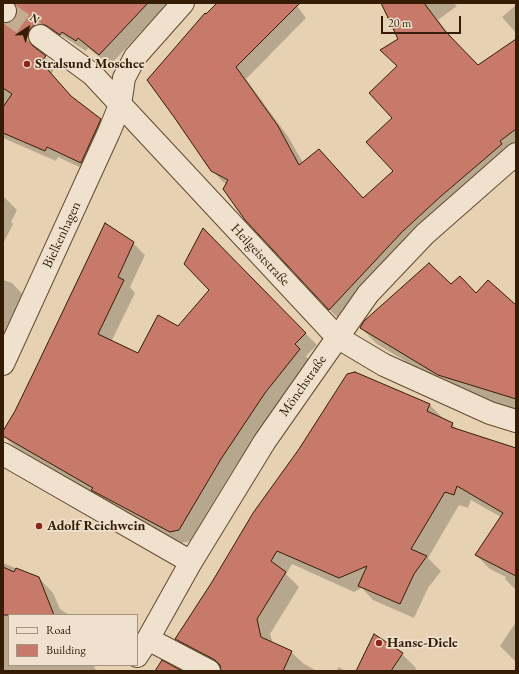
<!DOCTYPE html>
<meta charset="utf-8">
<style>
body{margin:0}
#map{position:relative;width:519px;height:674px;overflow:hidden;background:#e7d1b3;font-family:"EB Garamond",serif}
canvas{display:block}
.frame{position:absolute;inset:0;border:4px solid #351d05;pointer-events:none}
.legend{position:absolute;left:8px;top:614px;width:130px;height:52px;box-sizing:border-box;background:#efe1ce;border:1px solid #a5937e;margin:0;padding:5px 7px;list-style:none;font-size:12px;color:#351d05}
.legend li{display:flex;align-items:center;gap:8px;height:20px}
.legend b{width:20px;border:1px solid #a5937e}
.north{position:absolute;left:8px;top:8px;width:40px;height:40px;-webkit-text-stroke:3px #efe1ce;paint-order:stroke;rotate:35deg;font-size:11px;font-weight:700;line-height:16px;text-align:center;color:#351d05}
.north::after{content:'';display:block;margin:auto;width:14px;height:18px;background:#351d05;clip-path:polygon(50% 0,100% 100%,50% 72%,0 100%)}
.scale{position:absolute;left:381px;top:16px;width:80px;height:18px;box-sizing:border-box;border:2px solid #351d05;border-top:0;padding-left:5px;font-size:12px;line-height:14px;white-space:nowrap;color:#351d05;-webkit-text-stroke:3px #efe1ce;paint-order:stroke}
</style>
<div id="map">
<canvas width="519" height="674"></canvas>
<div class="frame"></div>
<ul class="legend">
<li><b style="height:5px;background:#efe1ce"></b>Road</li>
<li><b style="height:11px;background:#c77a69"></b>Building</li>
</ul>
<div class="north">N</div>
<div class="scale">20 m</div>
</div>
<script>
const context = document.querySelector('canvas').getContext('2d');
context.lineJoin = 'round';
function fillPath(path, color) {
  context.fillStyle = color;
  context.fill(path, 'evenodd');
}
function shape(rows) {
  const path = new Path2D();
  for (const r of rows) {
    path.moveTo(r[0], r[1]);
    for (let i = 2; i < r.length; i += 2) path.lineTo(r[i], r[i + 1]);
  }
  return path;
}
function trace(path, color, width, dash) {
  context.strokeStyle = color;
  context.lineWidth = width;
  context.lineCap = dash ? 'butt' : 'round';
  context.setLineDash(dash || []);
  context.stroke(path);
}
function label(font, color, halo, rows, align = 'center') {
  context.font = font + ' "EB Garamond",serif';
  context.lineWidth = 3.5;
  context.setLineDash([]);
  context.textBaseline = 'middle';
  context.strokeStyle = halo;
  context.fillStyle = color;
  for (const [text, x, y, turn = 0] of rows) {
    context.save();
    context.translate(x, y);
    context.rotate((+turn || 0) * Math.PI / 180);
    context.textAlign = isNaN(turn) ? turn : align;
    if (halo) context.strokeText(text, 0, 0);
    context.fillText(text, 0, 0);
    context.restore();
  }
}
const shadow = shape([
 [15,3,168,3,110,65,88,48,86,51,22,10],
 [217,3,302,3,297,6,306,18,246,79,289,138,303,163,319,150,363,199,394,172,394,118,398,67,399,40,382,3,454,3,457,6,438,20,456,43,478,66,516,40,516,148,340,320,329,309,227,184,223,182,212,170],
 [516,5,516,33,502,17],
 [3,28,27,37,38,48,39,52,56,67,51,74,75,100,100,120,111,131,92,173,58,157,56,161,3,138],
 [3,196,17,210,11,222,13,224,3,244],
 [203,230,317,345,306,356,311,361,277,404,233,470,190,541,182,543,104,502,97,495,14,446,3,435,3,433,133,243,145,255,130,287,135,293,111,342,138,355,178,327,211,290],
 [3,280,12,283,27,299,3,372],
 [451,285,516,331,516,410,455,391,377,344,361,328],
 [354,373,430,405,444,419,452,424,459,431,516,450,516,590,505,579,506,577,490,569,476,555,501,517,471,500,468,508,459,505,428,558,441,571,428,588,414,618,373,600,362,588,354,592,292,564,286,574,299,587,270,634,273,644,291,652,304,664,317,671,222,671,191,653,177,639],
 [3,563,39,578,53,593,60,609,69,615,9,615,9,665,96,665,94,668,98,671,3,671],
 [516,622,516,662,500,646],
 [402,654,416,668,415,671,357,671],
 [338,667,346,671,337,671]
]);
const building = shape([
 [14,3,148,3,99,55,78,38,76,41,62,32,60,35,47,26,42,24,35,25,30,29,28,35,29,41,33,46,46,56,41,62,71,96,101,119,81,163,47,147,45,151,3,133,3,107,12,94,3,88,3,23,12,22,16,17,17,10,14,3],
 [217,3,300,3,236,67,278,126,299,165,319,149,363,198,393,171,366,142,392,118,369,93,397,66,380,50,398,39,381,3,424,3,445,31,478,65,516,39,516,129,500,141,502,144,440,197,402,232,329,310,245,220,223,189,228,180,211,171,174,117,147,80,205,13,206,14,217,3],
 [105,223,134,242,118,277,124,280,98,334,138,353,158,315,178,326,209,290,184,264,203,228,306,333,295,344,300,349,265,393,221,459,179,530,170,532,91,490,93,488,3,436,3,431,15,411,31,378,105,223],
 [429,263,451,284,460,276,476,293,488,280,516,305,516,399,438,375,360,328,364,321,429,263],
 [355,372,430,404,427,411,453,423,451,427,516,448,516,576,475,555,503,513,457,486,454,495,445,492,411,549,427,556,414,574,400,604,358,586,367,566,339,578,277,551,271,561,286,572,257,619,261,637,292,651,283,671,221,671,220,665,215,660,175,639,212,582,253,513,299,449,347,374,355,372],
 [3,567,14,572,16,568,39,577,54,615,3,615,3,567],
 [374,634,403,653,391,671,356,671,374,634],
 [162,660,182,671,155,671,162,660]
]);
const minorTunnel = shape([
 [5,11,40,36]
]);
const minor = shape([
 [3,10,5,11],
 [40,36,92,74,337,337,384,365,490,413,516,421],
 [3,364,109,132,120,105,124,78,135,57,183,3],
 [3,454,191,562],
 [148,639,209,671],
 [137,656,148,639,191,562,265,441,368,294,425,234,516,154]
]);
const markers = [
 [27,64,4,"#8f2418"],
 [39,526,4,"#8f2418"],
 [379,643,4,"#8f2418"]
];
const poiNames = [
 ["Stralsund Moschee",35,64],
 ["Adolf Reichwein",47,526],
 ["Hanse-Diele",387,643]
];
const streetNames = [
 ["Bielkenhagen",62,235,-65],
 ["Heilgeiststraße",260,255,47],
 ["Mönchstraße",303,386,-55]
];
fillPath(shadow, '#0003');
fillPath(building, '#c77a69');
trace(building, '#351d05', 1);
trace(minorTunnel, '#c3ad90', 22, [22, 11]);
trace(minor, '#624a30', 24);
trace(minor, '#efe1ce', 22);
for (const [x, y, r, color] of markers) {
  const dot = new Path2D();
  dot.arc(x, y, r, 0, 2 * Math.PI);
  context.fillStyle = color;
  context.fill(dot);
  trace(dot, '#efe1ce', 1.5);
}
label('bold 14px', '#351d05', '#efe1ce', poiNames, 'left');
label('14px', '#351d05', '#efe1ce', streetNames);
</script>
